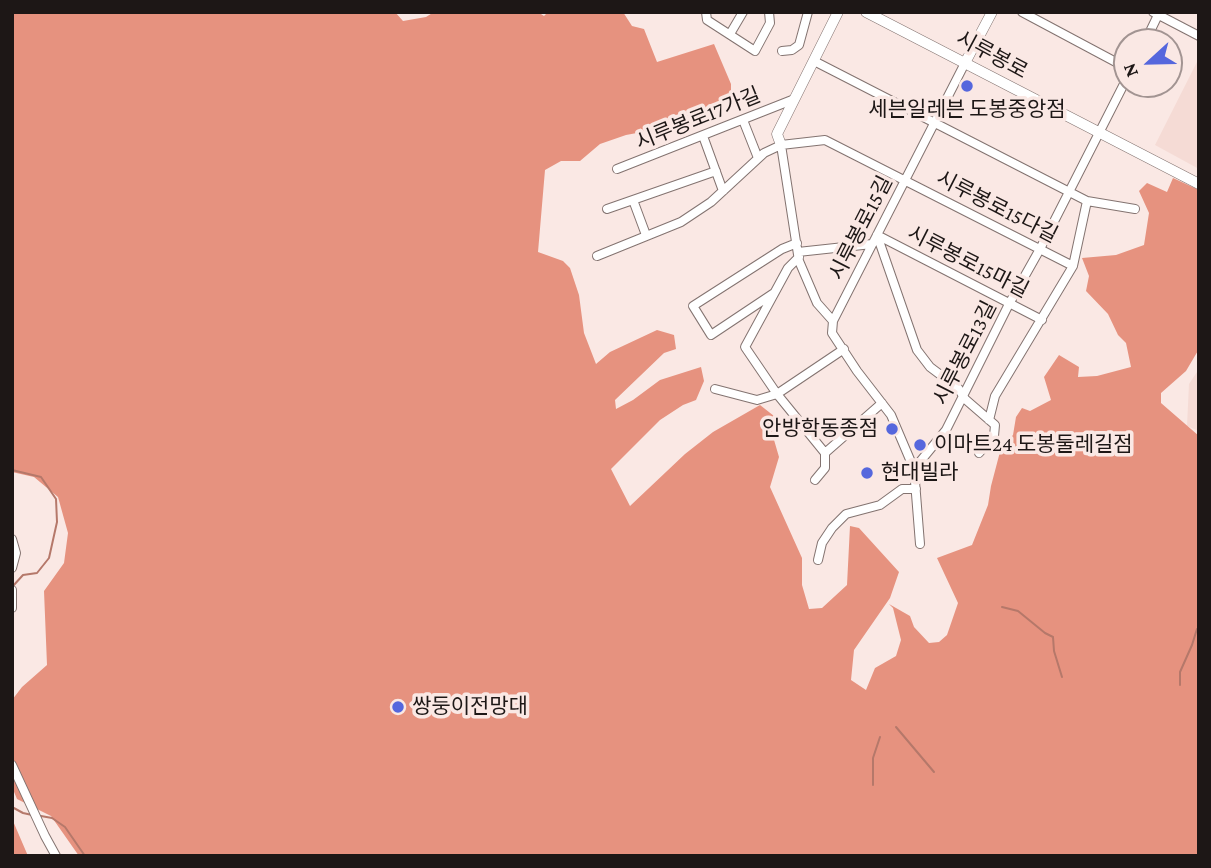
<!DOCTYPE html>
<meta charset="utf-8">
<style>
body{margin:0}
#map{position:relative;width:1211px;height:868px;overflow:hidden;background:#fae8e4;font-family:"Crimson Pro",serif}
canvas{display:block}
.frame{position:absolute;inset:0;border:14px solid #1d1716;pointer-events:none}
.north{position:absolute;left:1113px;top:28px;width:70px;height:70px;box-sizing:border-box;background:#fae8e4;border:2px solid #a29492;border-radius:50%;rotate:248deg;font-size:19px;font-weight:700;line-height:28px;text-align:center;color:#1d1716}
.north::after{content:'';display:block;margin:auto;width:24px;height:32px;background:#5567dd;clip-path:polygon(50% 0,100% 100%,50% 72%,0 100%)}
</style>
<div id="map">
<canvas width="1211" height="868"></canvas>
<div class="frame"></div>
<div class="north">N</div>
</div>
<script>
const context = document.querySelector('canvas').getContext('2d');
context.lineJoin = 'round';
function fillPath(path, color) {
  context.fillStyle = color;
  context.fill(path, 'evenodd');
}
function shape(rows) {
  const path = new Path2D();
  for (const r of rows) {
    path.moveTo(r[0], r[1]);
    for (let i = 2; i < r.length; i += 2) path.lineTo(r[i], r[i + 1]);
  }
  return path;
}
function trace(path, color, width, dash) {
  context.strokeStyle = color;
  context.lineWidth = width;
  context.lineCap = dash ? 'butt' : 'round';
  context.setLineDash(dash || []);
  context.stroke(path);
}
function label(font, color, halo, rows, align = 'center') {
  context.font = font + ' "Crimson Pro","Noto Sans KR",serif';
  context.lineWidth = 7;
  context.setLineDash([]);
  context.textBaseline = 'middle';
  context.strokeStyle = halo;
  context.fillStyle = color;
  for (const [text, x, y, turn = 0] of rows) {
    context.save();
    context.translate(x, y);
    context.rotate((+turn || 0) * Math.PI / 180);
    context.textAlign = isNaN(turn) ? turn : align;
    if (halo) context.strokeText(text, 0, 0);
    context.fillText(text, 0, 0);
    context.restore();
  }
}
const built = shape([
 [1199,58,1199,169,1155,145],
 [1199,369,1199,431,1187,426,1189,384]
]);
const forest = shape([
 [12,12,395,12,403,21,426,17,434,12,538,12,544,16,548,12,623,12,632,26,644,29,657,62,714,44,731,84,731,100,680,125,626,135,600,144,580,161,561,161,545,170,538,252,563,261,570,268,579,295,584,333,596,364,610,352,657,330,674,335,676,349,664,353,615,400,616,409,633,400,660,380,701,367,704,381,696,400,683,405,660,420,611,469,630,506,685,454,713,432,760,405,774,416,772,433,779,457,770,487,802,558,802,585,809,609,822,608,847,585,850,526,859,528,899,572,890,598,854,650,851,680,866,690,875,668,896,656,901,640,893,608,889,604,910,616,914,627,929,643,939,642,947,635,958,603,937,558,972,545,988,505,991,486,1001,448,1013,435,1016,417,1022,408,1030,411,1051,400,1044,377,1059,355,1079,367,1078,377,1097,376,1131,367,1126,343,1118,335,1108,314,1086,291,1089,276,1082,258,1116,255,1144,245,1149,213,1139,191,1147,183,1167,192,1173,178,1199,190,1199,349,1186,371,1161,393,1161,403,1199,436,1199,856,79,856,51,816,17,799,12,787,12,700,22,687,47,665,44,591,64,563,68,533,58,497,34,477,12,472],
 [12,820,13,821,28,856,12,856]
]);
const stream = shape([
 [12,470,41,477,56,499,57,522,49,558,37,573,23,575,13,586],
 [1002,607,1018,611,1045,633,1053,637,1054,651,1062,677],
 [1180,685,1180,672,1192,645,1197,629],
 [896,727,934,772],
 [873,785,873,758,880,737],
 [12,807,23,813,32,815],
 [41,816,52,818,65,827,85,856]
]);
const minor = shape([
 [706,12,707,20,755,51,770,23,769,12],
 [1022,12,1127,68],
 [1153,12,1199,36],
 [730,34,743,12],
 [1145,42,1158,15],
 [782,51,792,50,799,45,808,12],
 [814,61,1087,201,1135,209],
 [743,120,758,158],
 [703,136,723,191],
 [781,145,799,261,817,303,833,321],
 [617,169,792,100],
 [633,200,646,235],
 [607,209,716,171],
 [877,235,917,350,930,367,958,388,965,399,995,425,994,436,979,453],
 [877,235,1042,320],
 [798,252,872,244],
 [597,256,681,222,711,202,764,153,781,145,825,140,1073,266],
 [799,257,788,268,745,347,777,394,825,453],
 [774,293,711,335,693,306,782,249,797,243],
 [715,389,757,400,777,394,844,349],
 [989,420,995,396,1073,266,1087,201],
 [914,469,946,430,1009,304,1040,249,1127,78],
 [815,480,825,468,825,453,882,403],
 [12,539,16,553,12,568],
 [920,544,914,469,891,415,857,371,832,333,833,321,965,63],
 [818,560,822,543,832,528,846,514,880,505,902,489,916,489],
 [12,590,12,608],
 [12,765,45,836,56,856]
]);
const tertiary = shape([
 [866,12,1199,184],
 [965,63,992,12],
 [781,145,777,134,838,12]
]);
const markers = [
 [967,86,7,"#5567dd"],
 [892,429,7,"#5567dd"],
 [920,445,7,"#5567dd"],
 [867,473,7,"#5567dd"],
 [398,707,7,"#5567dd"]
];
const streetNames = [
 ["시루봉로",992,55,28],
 ["시루봉로17가길",698,119,-22],
 ["시루봉로15다길",997,207,27],
 ["시루봉로15길",861,228,-63],
 ["시루봉로15마길",968,262,27],
 ["시루봉로13길",965,353,-63]
];
const poiNames = [
 ["세븐일레븐 도봉중앙점",967,110,"center"],
 ["안방학동종점",878,429,"right"],
 ["이마트24 도봉둘레길점",934,445],
 ["현대빌라",881,473],
 ["쌍둥이전망대",412,707]
];
fillPath(built, '#f5dbd5');
fillPath(forest, '#e6927f');
trace(stream, '#b5786a', 2);
trace(minor, '#837370', 10);
trace(tertiary, '#837370', 11);
trace(minor, '#fff', 8);
trace(tertiary, '#fff', 10);
for (const [x, y, r, color] of markers) {
  const dot = new Path2D();
  dot.arc(x, y, r, 0, 2 * Math.PI);
  context.fillStyle = color;
  context.fill(dot);
  trace(dot, '#fae8e4', 2.5);
}
label('21px', '#1d1716', '#fae8e4', streetNames);
label('21px', '#1d1716', '#fae8e4', poiNames, 'left');
</script>
